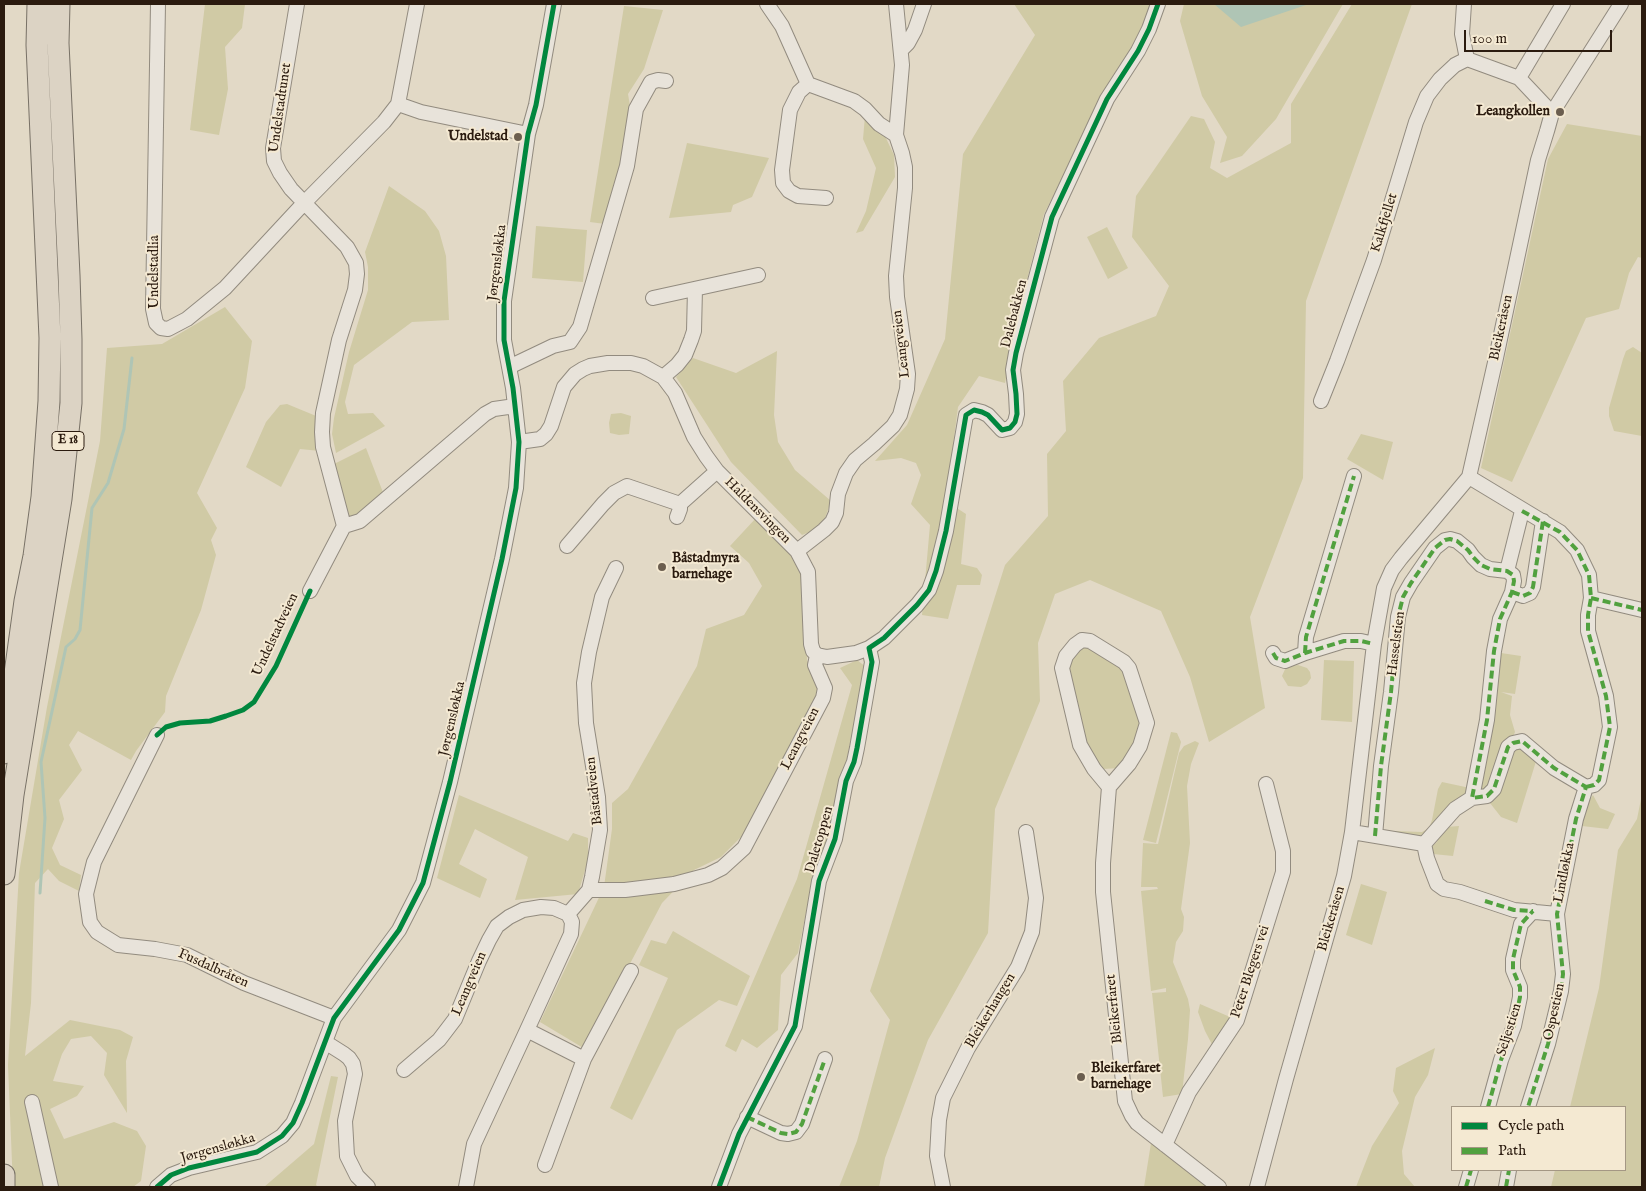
<!DOCTYPE html>
<meta charset="utf-8">
<style>
body{margin:0}
#map{position:relative;width:1646px;height:1191px;overflow:hidden;background:#e2d9c6;font-family:"IM FELL English",serif}
canvas{display:block}
.frame{position:absolute;inset:0;border:5px solid #2b1b0f;pointer-events:none}
.legend{position:absolute;left:1451px;top:1106px;width:175px;height:65px;box-sizing:border-box;background:#f4e9d2;border:1px solid #a49784;margin:0;padding:6px 9px;list-style:none;font-size:15px;color:#2b1b0f}
.legend li{display:flex;align-items:center;gap:10px;height:25px}
.legend b{width:25px;border:1px solid #a49784}
.scale{position:absolute;left:1464px;top:30px;width:148px;height:22px;box-sizing:border-box;border:2px solid #2b1b0f;border-top:0;padding-left:6px;font-size:15px;line-height:18px;white-space:nowrap;color:#2b1b0f;-webkit-text-stroke:4px #f4e9d2;paint-order:stroke}
</style>
<div id="map">
<canvas width="1646" height="1191"></canvas>
<div class="frame"></div>
<ul class="legend">
<li><b style="height:6px;background:#00873e"></b>Cycle path</li>
<li><b style="height:6px;background:#51a13f"></b>Path</li>
</ul>
<div class="scale">100 m</div>
</div>
<script>
const context = document.querySelector('canvas').getContext('2d');
context.lineJoin = 'round';
function fillPath(path, color) {
  context.fillStyle = color;
  context.fill(path, 'evenodd');
}
function shape(rows) {
  const path = new Path2D();
  for (const r of rows) {
    path.moveTo(r[0], r[1]);
    for (let i = 2; i < r.length; i += 2) path.lineTo(r[i], r[i + 1]);
  }
  return path;
}
function trace(path, color, width, dash) {
  context.strokeStyle = color;
  context.lineWidth = width;
  context.lineCap = dash ? 'butt' : 'round';
  context.setLineDash(dash || []);
  context.stroke(path);
}
function label(font, color, halo, rows, align = 'center') {
  context.font = font + ' "IM FELL English",serif';
  context.lineWidth = 4;
  context.setLineDash([]);
  context.textBaseline = 'middle';
  context.strokeStyle = halo;
  context.fillStyle = color;
  for (const [text, x, y, turn = 0] of rows) {
    context.save();
    context.translate(x, y);
    context.rotate((+turn || 0) * Math.PI / 180);
    context.textAlign = isNaN(turn) ? turn : align;
    if (halo) context.strokeText(text, 0, 0);
    context.fillText(text, 0, 0);
    context.restore();
  }
}
const green = shape([
 [205,4,245,4,242,28,225,47,228,89,219,135,190,130],
 [1014,4,1163,4,1089,125,1044,214,1022,299,1005,383,979,376,958,407,946,501,966,514,961,564,977,568,982,575,980,585,957,585,948,619,922,615,930,525,911,504,921,475,916,463,901,458,875,461,907,425,945,339,963,154,1035,35],
 [1184,4,1343,4,1276,119,1242,156,1220,163,1227,137,1202,96,1180,21],
 [1352,4,1412,4,1306,301,1303,478,1250,617,1265,708,1209,742,1190,677,1161,611,1090,580,1055,594,1038,643,1040,701,995,809,988,933,928,1040,885,1158,879,1187,839,1187,857,1141,890,1020,870,991,1005,565,1048,516,1047,454,1066,431,1063,381,1099,338,1156,316,1169,286,1132,237,1136,196,1191,116,1204,119,1215,142,1210,168,1227,178,1291,143,1291,104],
 [624,6,663,10,644,69,628,94,632,118,605,224,590,222],
 [865,116,884,134,894,155,895,177,863,231,856,233,866,211,876,168,863,139],
 [1567,124,1642,136,1642,258,1638,257,1629,273,1619,309,1586,318,1512,482,1481,468,1548,159],
 [687,143,769,158,752,197,733,205,731,212,669,218],
 [389,186,425,211,439,231,446,256,449,320,412,322,354,365,345,402,348,414,373,413,385,426,336,453,332,434,334,418,349,352,368,290,368,267,365,252],
 [536,226,587,230,583,282,532,278],
 [1107,227,1128,268,1108,279,1087,237],
 [225,307,252,341,245,388,197,493,217,528,211,540,216,555,201,610,166,696,165,712,136,751,131,760,78,731,69,745,82,770,59,800,64,819,52,848,60,865,81,875,79,891,59,881,48,869,35,883,31,1003,25,1056,70,1020,120,1030,133,1037,126,1061,127,1113,104,1075,107,1053,91,1036,71,1039,62,1054,53,1081,84,1086,77,1096,50,1109,64,1139,114,1122,137,1131,146,1146,141,1181,133,1187,13,1187,8,1065,19,873,47,707,100,441,107,348,162,344],
 [1633,347,1642,353,1642,436,1614,431,1609,416,1609,408,1623,359,1626,351],
 [777,351,774,415,778,442,795,470,831,501,822,527,802,535,731,462,676,377,693,358,736,373],
 [287,404,321,418,320,451,300,449,281,487,246,467,266,422,280,405],
 [621,413,631,416,629,434,619,435,610,433,609,423,611,414],
 [1361,434,1393,442,1383,480,1347,459],
 [366,448,384,495,355,518,349,517,334,464],
 [756,518,800,558,807,582,807,660,821,693,746,832,721,857,694,870,662,903,585,1049,540,1022,604,887,612,829,612,803,628,789,697,666,706,629,744,615,762,586,749,563,730,546],
 [1086,644,1124,669,1141,724,1137,745,1120,768,1103,769,1083,746,1068,666,1073,655],
 [1501,653,1521,656,1515,694,1501,692,1512,696,1510,715,1515,732,1493,786,1478,793],
 [857,660,866,667,845,768,839,780,826,846,812,882,798,953,781,975,778,1030,757,1048,742,1039,736,1052,725,1046,797,879,852,685,840,668],
 [1324,660,1354,661,1352,722,1321,720],
 [1298,665,1307,668,1310,672,1311,678,1307,684,1301,687,1288,686,1282,676,1286,667],
 [1171,732,1177,733,1181,742,1156,843,1143,840],
 [1195,741,1199,743,1191,764,1187,786,1190,843,1181,909,1184,917,1183,931,1176,942,1173,962,1188,999,1190,1010,1188,1039,1182,1094,1163,1097,1152,993,1166,992,1166,988,1151,991,1141,891,1158,889,1157,887,1141,887,1143,843,1158,844,1179,753,1184,746],
 [1522,745,1537,758,1517,823,1501,817,1490,803,1512,751],
 [1442,782,1470,788,1468,795,1425,837,1394,833,1394,831,1422,832,1429,828,1432,820,1438,789],
 [1642,794,1642,1187,1551,1187,1555,1170,1625,1170,1625,1107,1570,1107,1599,988,1618,850,1637,819],
 [459,795,568,841,573,833,588,838,588,860,578,894,515,900,528,857,475,829,459,864,487,879,480,898,437,878],
 [1593,795,1600,808,1615,814,1608,829,1582,826,1582,812],
 [1459,826,1453,856,1433,854,1431,850,1432,846,1437,842,1441,831,1446,827],
 [1361,884,1387,892,1372,945,1346,935],
 [673,931,750,976,737,1006,719,1000,677,1030,632,1120,610,1108,668,978,639,965,651,940,666,944],
 [1200,1004,1237,1020,1216,1052,1205,1031,1198,1012],
 [1435,1048,1428,1075,1415,1097,1402,1151,1404,1174,1415,1187,1356,1187,1372,1146,1399,1103,1393,1091,1396,1068],
 [331,1076,338,1077,316,1185,318,1187,264,1187,314,1144],
 [1151,1143,1178,1160,1210,1187,1144,1187]
]);
const water = shape([
 [1214,4,1309,4,1241,27]
]);
const stream = shape([
 [40,893,45,818,41,762,66,647,75,639,80,630,92,508,108,483,124,429,132,358]
]);
const minor = shape([
 [158,4,153,309,156,323,161,328,168,329,187,319,225,288,304,203,384,122,398,104],
 [297,4,273,148,274,161,280,173,291,189,347,247,356,263,357,274,355,290,339,340,323,413,322,432,323,447,344,526,310,591],
 [417,4,398,104,421,112,528,134],
 [767,4,782,26,808,84,854,101,865,109,879,124,896,135],
 [1464,4,1462,34,1467,59,1519,78,1552,113],
 [902,49,908,43,915,30,924,4],
 [1519,78,1563,4],
 [808,84,799,92,790,110,782,170,783,183,789,191,798,196,826,198],
 [653,298,758,275],
 [509,367,553,346,570,342,580,327,627,166,636,109,651,82,658,80,666,81],
 [663,377,677,365,685,355,691,340,694,331,695,289],
 [1321,401,1337,361,1374,260,1416,122,1427,96,1440,79,1455,65,1467,59],
 [519,442,540,439,546,434,551,426,564,387,575,374,583,369,590,366,608,363,631,363,643,366,663,377,675,393,694,437,706,456,717,471,797,551,808,572,811,644,813,651,817,655,815,665,825,688,823,698,744,848,722,868,708,875,674,884,625,890,589,890],
 [1469,477,1560,532,1577,550,1589,575,1591,598,1588,615,1588,631,1606,696,1610,727,1599,780,1594,785,1586,787],
 [677,517,680,509,680,504],
 [344,526,360,521,485,414,494,409,515,406],
 [567,546,603,504,614,493,627,486,680,504,717,471],
 [797,551,824,530,832,522,836,513,838,494,846,473,855,460,874,444,893,426,900,415,907,389,908,374,897,297,896,276,905,188,905,167,902,153,896,135,902,65,896,4],
 [616,568,602,597,589,652,584,683,586,723,598,797,600,830,592,877,589,890,568,914,572,922,571,934,527,1030,584,1059,631,971],
 [1507,571,1522,511],
 [1512,592,1523,596,1530,593,1533,587,1543,521],
 [1591,598,1642,610],
 [1273,653,1276,658,1285,661,1305,653,1344,641,1361,641,1374,644],
 [1305,653,1306,637,1354,476],
 [817,655,827,657,856,653,869,648,884,638,917,605,929,590,936,571,946,531,966,415,974,410,982,412,988,415,1002,430,1010,428,1015,422,1017,414,1016,394,1013,370,1016,353,1052,217,1107,99,1138,51,1149,29,1158,4],
 [157,735,94,862,86,894,90,922,97,932,118,945,155,949,187,955,244,983,334,1018],
 [1109,787,1094,769,1080,745,1062,668,1066,656,1075,645,1082,640,1090,641,1124,662,1129,668,1147,723,1140,746,1129,764,1109,787,1103,863,1103,892,1125,1101,1132,1116,1137,1123,1219,1187],
 [1352,832,1424,844,1427,858,1437,884,1444,889,1460,892,1514,910,1557,914],
 [1375,836,1381,766,1391,692,1398,617,1403,597,1411,583,1435,548,1445,540,1450,539,1457,541,1468,550,1473,557,1481,565,1490,569,1507,571,1513,575,1514,581,1512,592,1500,619,1494,651,1487,720,1472,798],
 [1424,844,1455,809,1472,798,1487,796,1494,789,1508,747,1513,743,1522,741,1554,768,1586,787,1576,819,1557,914,1563,974,1561,991,1548,1044,1528,1107],
 [325,1042,344,1054,349,1058,353,1064,355,1074,345,1121,347,1156,357,1176,368,1187],
 [404,1070,439,1040,455,1019,479,961,489,940,497,926,509,917,523,910,541,907,554,908,568,914],
 [32,1102,51,1187],
 [1488,1107,1501,1060,1514,1026,1520,997,1520,987,1513,970,1513,959,1521,924,1533,911],
 [747,1117,781,1133,788,1134,796,1132,802,1124,825,1059],
 [1165,1145,1189,1092,1237,1020,1283,872,1283,851,1266,784],
 [545,1165,584,1059],
 [157,1187,171,1175,189,1168,257,1152,282,1136,293,1123,302,1103,334,1018,399,930,423,883,450,782,502,559,516,488,519,442,513,388,504,340,504,301,528,134,536,105,554,4],
 [466,1187,474,1144,527,1030],
 [719,1187,739,1134,795,1026,819,881,835,839,846,781,854,762,857,748,872,662,869,648],
 [943,1187,937,1156,939,1120,943,1098,968,1048,1018,967,1032,932,1036,898,1026,832],
 [1257,1187,1286,1079,1344,876,1352,832,1374,644,1384,588,1392,570,1401,558,1469,477,1496,358,1538,160,1547,131,1552,113,1621,4],
 [1466,1187,1471,1170],
 [1506,1187,1509,1170]
]);
const highway = shape([
 [4,753,25,601,34,556,42,497,49,401,50,338,37,45,38,4],
 [4,874,13,795,61,499,71,403,71,339,69,275,58,43,59,4],
 [4,1175,4,1187]
]);
const quiet = shape([
 [1522,511,1560,532,1577,550,1589,575,1591,598,1588,615,1588,631,1606,696,1610,727,1599,780,1594,785,1586,787],
 [1512,592,1523,596,1530,593,1533,587,1543,521],
 [1591,598,1642,610],
 [1273,653,1276,658,1285,661,1305,653,1344,641,1361,641,1374,644],
 [1305,653,1306,637,1354,476],
 [1375,836,1381,766,1391,692,1398,617,1403,597,1411,583,1435,548,1445,540,1450,539,1457,541,1468,550,1473,557,1481,565,1490,569,1507,571,1513,575,1514,581,1512,592,1500,619,1494,651,1487,720,1472,798,1487,796,1494,789,1508,747,1513,743,1522,741,1554,768,1586,787,1576,819,1557,914,1563,974,1561,991,1548,1044,1528,1107],
 [1485,901,1514,910,1533,911],
 [1488,1107,1501,1060,1514,1026,1520,997,1520,987,1513,970,1513,959,1521,924,1533,911],
 [747,1117,781,1133,788,1134,796,1132,802,1124,825,1059],
 [1466,1187,1471,1170],
 [1506,1187,1509,1170]
]);
const cycleway = shape([
 [157,735,166,727,180,723,210,721,226,716,243,710,254,702,276,666,310,591],
 [157,1187,171,1175,189,1168,257,1152,282,1136,293,1123,302,1103,334,1018,399,930,423,883,450,782,502,559,516,488,519,442,513,388,504,340,504,301,528,134,536,105,554,4],
 [719,1187,739,1134,795,1026,819,881,835,839,846,781,854,762,857,748,872,662,869,648,884,638,917,605,929,590,936,571,946,531,966,415,974,410,982,412,988,415,1002,430,1010,428,1015,422,1017,414,1016,394,1013,370,1016,353,1052,217,1107,99,1138,51,1149,29,1158,4]
]);
const markers = [
 [1560,112,5,"#6b5e4f"],
 [518,137,5,"#6b5e4f"],
 [662,567,5,"#6b5e4f"],
 [1081,1077,5,"#6b5e4f"]
];
const shields = [
 [68,441,32]
];
const shieldNames = [
 ["E 18",68,441]
];
const streetNames = [
 ["Undelstadtunet",281,108,-82],
 ["Kalkfjellet",1385,223,-73],
 ["Jørgensløkka",498,263,-83],
 ["Undelstadlia",155,272,-90],
 ["Dalebakken",1015,314,-76],
 ["Bleikeråsen",1502,328,-78],
 ["Leangveien",902,344,-97],
 ["Haldensvingen",757,511,45],
 ["Undelstadveien",276,635,-65],
 ["Hasselstien",1397,644,-83],
 ["Jørgensløkka",453,719,-77],
 ["Leangveien",801,739,-63],
 ["Båstadveien",595,791,-96],
 ["Daletoppen",820,840,-74],
 ["Lindløkka",1565,873,-79],
 ["Bleikeråsen",1332,919,-74],
 ["Fusdalbråten",213,969,24],
 ["Peter Blegers vei",1251,972,-72],
 ["Leangveien",470,984,-67],
 ["Bleikerfaret",1115,1009,-96],
 ["Bleikerhaugen",991,1011,-59],
 ["Ospestien",1555,1012,-78],
 ["Seljestien",1510,1030,-73],
 ["Jørgensløkka",218,1149,-16]
];
const poiNames = [
 ["Leangkollen",1550,112],
 ["Undelstad",508,137],
 ["Båstadmyra",672,559,"left"],
 ["barnehage",672,575,"left"],
 ["Bleikerfaret",1091,1069,"left"],
 ["barnehage",1091,1085,"left"]
];
fillPath(green, '#d0caa5');
fillPath(water, '#afc5b5');
trace(stream, '#afc5b5', 3);
trace(minor, '#928b7f', 16);
trace(highway, '#787166', 23);
trace(minor, '#e8e3da', 14);
trace(highway, '#dcd3c4', 21);
trace(quiet, '#51a13f', 4, [8, 4]);
trace(cycleway, '#00873e', 5);
for (const [x, y, r, color] of markers) {
  const dot = new Path2D();
  dot.arc(x, y, r, 0, 2 * Math.PI);
  context.fillStyle = color;
  context.fill(dot);
  trace(dot, '#f4e9d2', 2);
}
for (const [x, y, w] of shields) {
  const box = new Path2D();
  box.roundRect(x - w / 2, y - 9.5, w, 19, 4);
  context.fillStyle = '#f4e9d2';
  context.fill(box);
  trace(box, '#2b1b0f', 1);
}
label('bold 12px', '#2b1b0f', null, shieldNames);
label('14px', '#2b1b0f', '#f4e9d2', streetNames);
label('bold 14px', '#2b1b0f', '#f4e9d2', poiNames, 'right');
</script>
